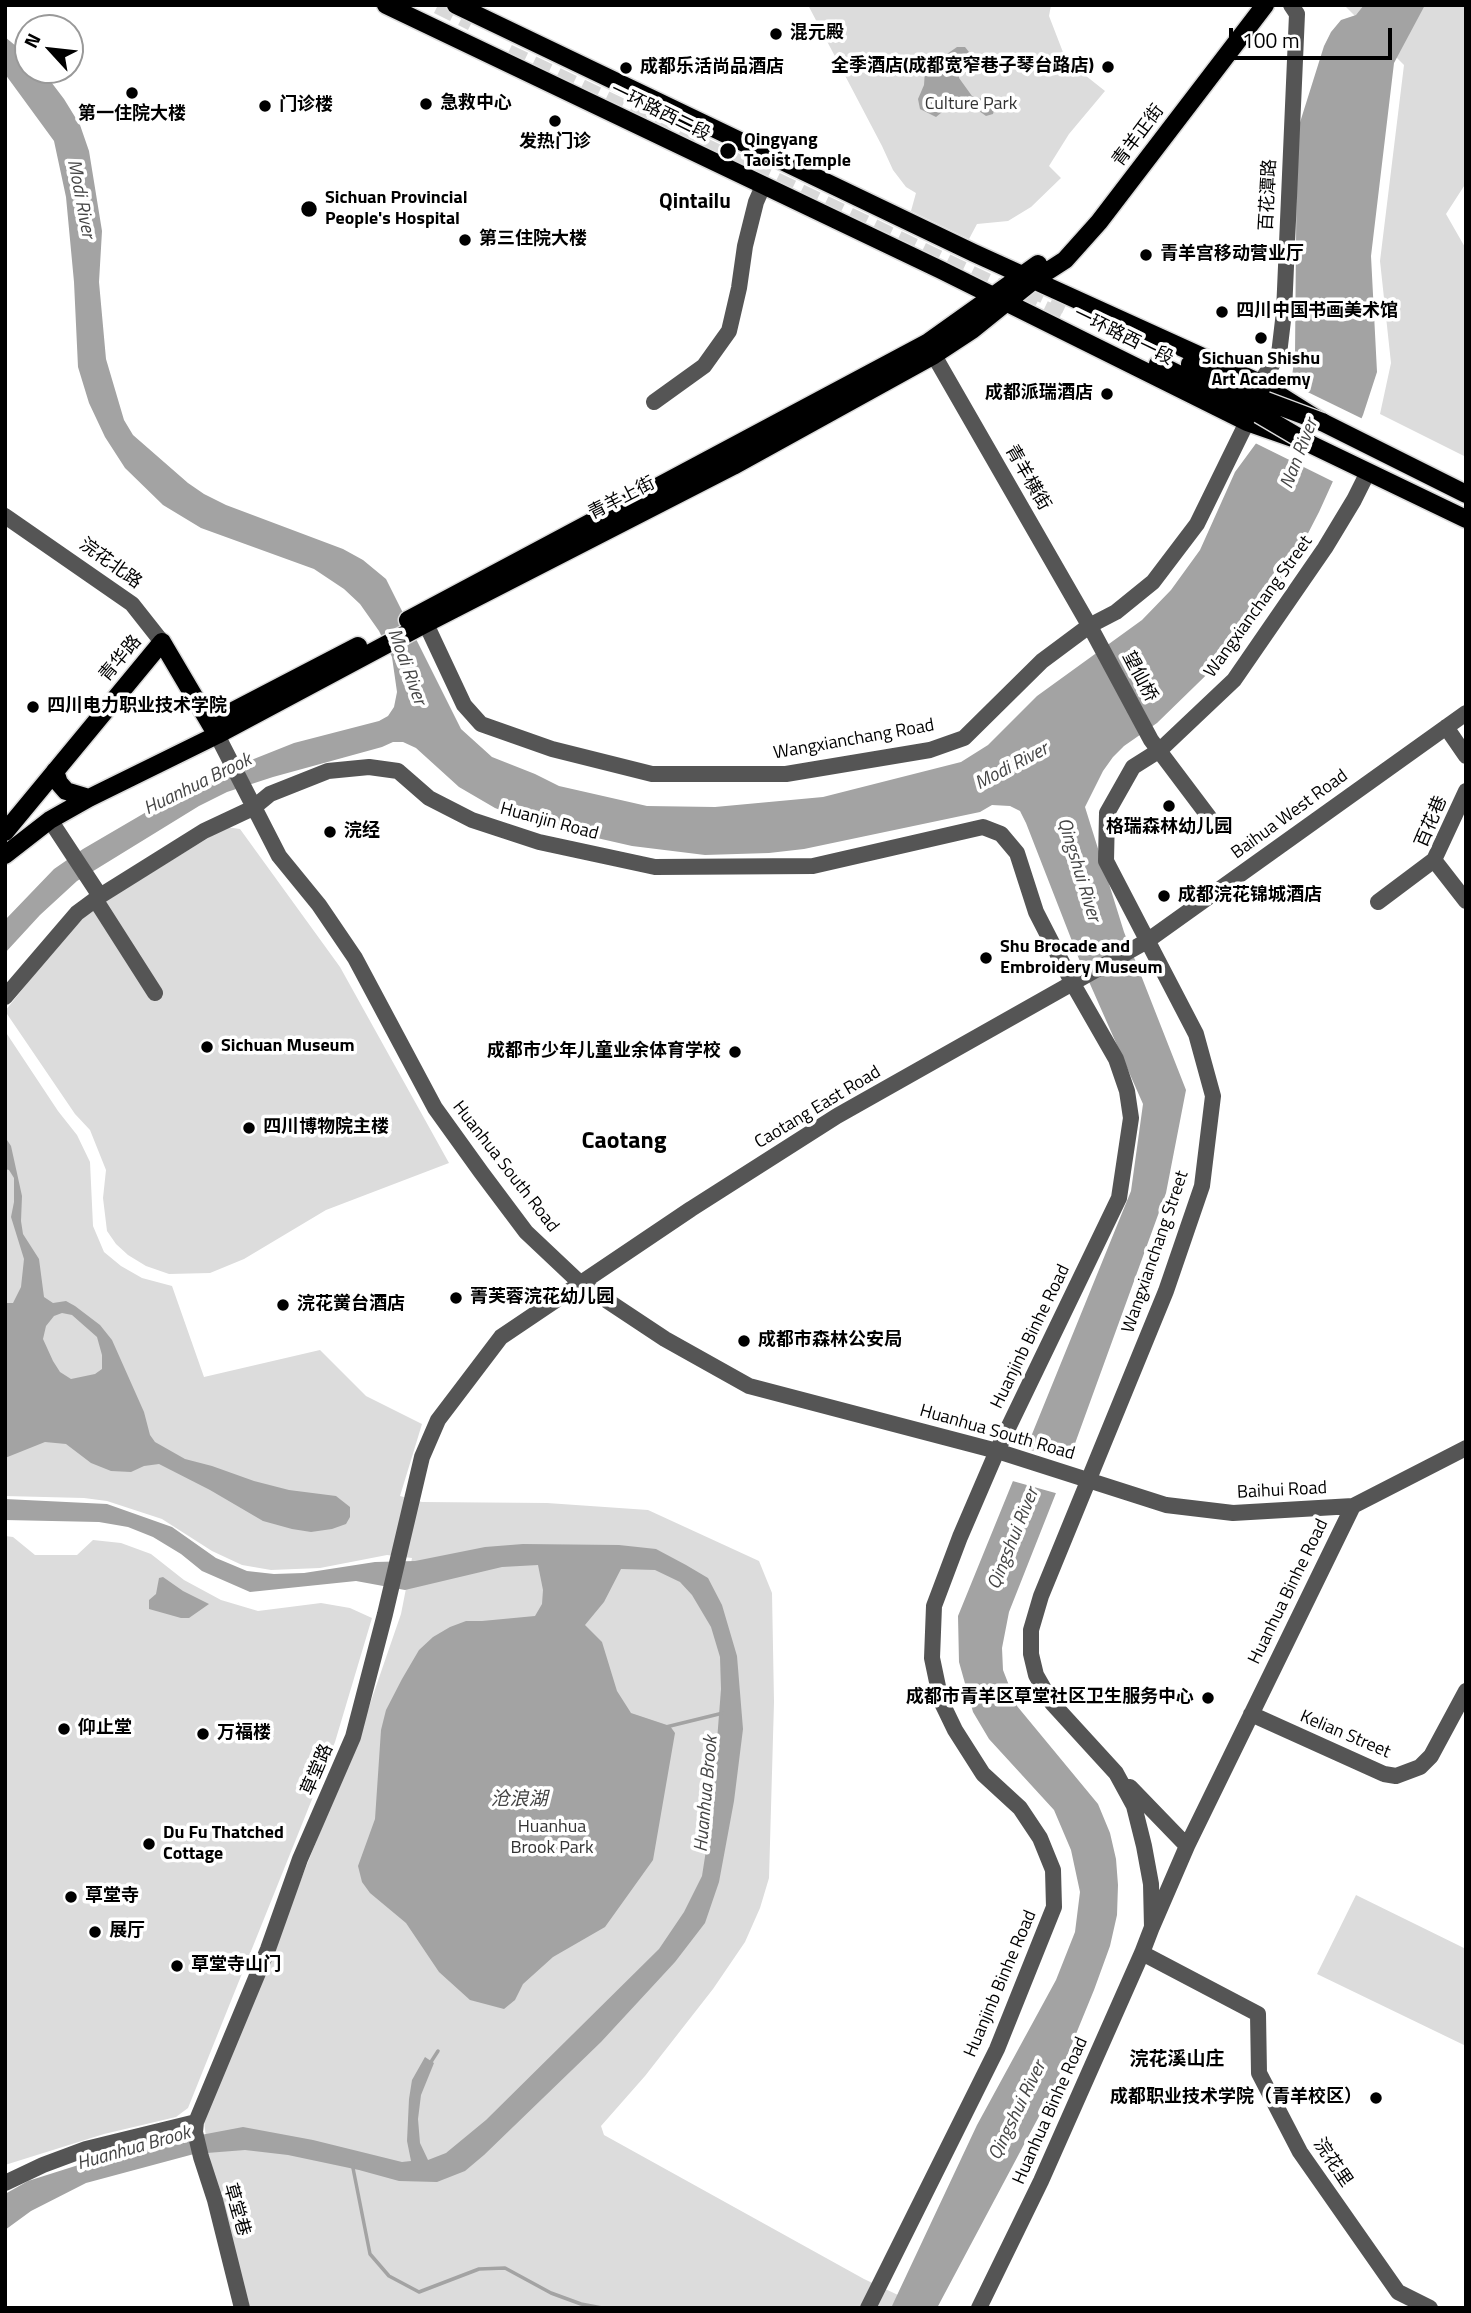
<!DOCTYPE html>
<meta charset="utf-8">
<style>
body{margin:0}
#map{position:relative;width:1471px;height:2313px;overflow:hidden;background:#fff;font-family:"Titillium Web",sans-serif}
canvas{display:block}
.frame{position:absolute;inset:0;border:7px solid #000;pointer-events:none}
.north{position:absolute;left:14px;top:14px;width:70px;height:70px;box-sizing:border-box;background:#fff;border:2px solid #999;border-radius:50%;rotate:297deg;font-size:19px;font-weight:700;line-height:28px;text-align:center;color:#000}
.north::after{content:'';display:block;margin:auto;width:24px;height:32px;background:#000;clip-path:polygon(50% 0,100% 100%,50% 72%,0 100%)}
.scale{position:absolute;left:1229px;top:28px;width:163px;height:32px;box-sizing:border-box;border:4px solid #000;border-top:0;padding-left:9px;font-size:21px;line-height:24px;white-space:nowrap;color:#000;-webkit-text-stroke:5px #fff;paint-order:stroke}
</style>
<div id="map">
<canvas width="1471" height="2313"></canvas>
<div class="frame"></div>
<div class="north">N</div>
<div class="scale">100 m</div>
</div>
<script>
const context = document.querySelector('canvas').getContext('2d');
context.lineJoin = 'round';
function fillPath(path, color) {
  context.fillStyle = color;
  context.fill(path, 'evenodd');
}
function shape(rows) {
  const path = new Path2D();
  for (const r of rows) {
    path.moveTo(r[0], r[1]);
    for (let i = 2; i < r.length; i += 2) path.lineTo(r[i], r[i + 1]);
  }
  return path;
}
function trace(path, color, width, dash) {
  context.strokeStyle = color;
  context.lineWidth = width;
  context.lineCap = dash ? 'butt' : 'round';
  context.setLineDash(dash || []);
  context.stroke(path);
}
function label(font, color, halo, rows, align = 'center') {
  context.font = font + ' "Titillium Web","Noto Sans SC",sans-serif';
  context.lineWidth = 7;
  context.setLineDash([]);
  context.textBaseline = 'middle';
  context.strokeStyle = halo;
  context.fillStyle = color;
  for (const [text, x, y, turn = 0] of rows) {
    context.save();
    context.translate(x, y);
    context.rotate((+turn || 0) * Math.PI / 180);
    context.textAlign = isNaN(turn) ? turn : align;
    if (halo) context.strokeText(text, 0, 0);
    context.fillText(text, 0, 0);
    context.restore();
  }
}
const green = shape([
 [808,5,1051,5,1049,16,1066,60,1105,91,1069,134,1049,166,1061,178,1031,207,1008,221,977,224,969,239,911,211,916,193,906,187,893,170,882,146],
 [1344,5,1466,5,1466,183,1446,214,1466,249,1466,457,1380,414,1391,363,1380,261,1404,65],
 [226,827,240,829,340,967,449,1163,326,1210,244,1259,210,1273,169,1274,146,1266,128,1255,116,1244,107,1231,103,1198,106,1170,90,1130,75,1114,5,1011,81,916],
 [5,1031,58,1111,77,1135,90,1162,93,1226,104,1252,121,1266,142,1278,172,1286,204,1377,320,1350,366,1396,422,1424,400,1496,422,1502,547,1503,648,1510,759,1561,772,1593,774,1702,769,1878,760,1908,745,1942,713,1989,645,2076,601,2126,604,2135,864,2279,898,2295,891,2308,250,2308,208,2153,204,2121,361,1730,401,1614,412,1558,387,1555,320,1568,271,1570,242,1565,212,1551,162,1519,107,1501,84,1498,5,1496],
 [5,1536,13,1537,35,1555,77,1555,93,1540,121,1543,151,1554,184,1580,221,1600,258,1611,321,1603,350,1608,372,1618,335,1742,188,2108,176,2117,104,2134,5,2165],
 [1356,1895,1466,1949,1466,2046,1317,1974]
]);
const water = shape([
 [1364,5,1425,5,1394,63,1371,256,1377,372,1363,415,1319,512,1286,576,1251,626,1233,649,1157,723,1124,746,1113,757,1103,771,1085,807,1124,932,1186,1090,1166,1193,1069,1460,1009,1612,1002,1648,1003,1670,1017,1706,1098,1804,1110,1833,1116,1859,1118,1885,1117,1915,1110,1946,1094,1990,1053,2090,937,2308,891,2308,977,2125,1056,1980,1075,1932,1080,1892,1071,1850,1054,1810,989,1739,973,1712,959,1662,958,1616,1131,1191,1143,1104,1079,959,1026,823,1020,811,1010,806,992,805,980,812,804,849,769,853,705,855,632,846,540,825,495,808,459,787,416,748,403,742,393,742,382,747,273,777,227,792,199,806,77,881,40,915,5,953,5,920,54,869,83,849,201,780,294,743,379,721,388,716,394,707,397,692,392,657,379,631,360,604,344,589,314,569,201,528,163,505,125,468,105,437,89,403,78,367,74,282,66,197,54,141,5,74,5,37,28,56,28,70,42,70,64,99,80,125,89,151,102,231,99,282,106,359,124,420,133,435,188,483,204,494,226,505,343,549,363,560,386,579,461,729,492,757,535,774,559,786,647,806,715,807,823,797,961,762,988,745,1037,696,1142,620,1171,590,1200,550,1235,472,1257,442,1292,376,1295,354,1297,132,1324,46,1331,32,1341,20,1356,15],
 [957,47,965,47,969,52,959,66,959,78,972,96,993,102,995,107,993,114,986,116,979,111,963,106,947,108,936,117,920,109,918,99,924,85,925,71,936,57,947,54],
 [5,1137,11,1146,22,1196,21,1221,23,1234,39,1259,44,1297,53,1303,66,1301,75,1306,100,1325,112,1340,144,1412,150,1435,155,1442,185,1459,212,1466,254,1481,289,1490,336,1496,350,1507,350,1517,346,1524,332,1529,311,1532,292,1529,263,1521,210,1490,159,1464,144,1466,131,1472,111,1471,91,1463,66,1444,45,1442,5,1458,5,1303,13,1303,21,1287,24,1259,11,1217,14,1202,14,1178,9,1170,5,1169],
 [62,1313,72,1315,97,1337,102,1355,102,1369,95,1374,71,1379,60,1372,53,1361,43,1339,46,1326,54,1316],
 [5,1499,107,1504,172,1527,216,1558,247,1571,274,1574,304,1573,375,1562,415,1561,485,1547,523,1544,619,1545,656,1549,686,1565,708,1578,722,1605,737,1656,743,1729,734,1801,719,1882,705,1923,675,1962,601,2042,484,2155,465,2171,437,2182,399,2181,359,2170,288,2155,245,2150,194,2154,86,2183,31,2211,5,2230,5,2194,28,2181,132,2148,243,2127,313,2140,402,2162,411,2161,407,2141,409,2099,412,2080,425,2057,434,2063,421,2095,418,2119,420,2143,428,2160,446,2153,486,2120,659,1949,684,1912,702,1876,711,1818,721,1689,720,1657,711,1627,692,1595,680,1582,655,1570,621,1569,604,1602,585,1625,602,1642,617,1691,631,1713,670,1726,675,1733,653,1860,605,1927,553,1957,523,1984,515,2000,504,2009,470,2000,439,1972,406,1923,370,1893,362,1882,358,1866,375,1819,381,1730,386,1710,402,1679,419,1650,433,1637,450,1627,466,1621,482,1621,535,1616,542,1604,543,1590,538,1565,502,1567,405,1590,356,1581,250,1592,202,1571,181,1554,153,1537,128,1527,99,1522,5,1520],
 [163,1577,183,1591,209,1604,189,1618,181,1618,149,1609,149,1600,156,1594,159,1578]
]);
const pier = shape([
 [1285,381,1365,420,1336,483,1253,442],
 [1022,1448,1072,1460,1059,1494,1009,1480]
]);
const stream = shape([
 [666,1727,723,1713],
 [429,2065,438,2051],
 [352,2163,370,2254,389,2276,419,2292,479,2269,505,2268,551,2293,581,2304,602,2308]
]);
const majorTunnel = shape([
 [438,5,472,22],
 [508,53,1060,317],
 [1028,287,1066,305]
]);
const minor = shape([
 [928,345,1093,632,1151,740,1209,817],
 [1260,383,1279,354,1284,312,1297,14,1291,5],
 [654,402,704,366,729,331,739,288,745,246,756,202,763,186],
 [5,516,132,604,162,642],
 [426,624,464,705,481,724,552,749,652,774,786,774,930,750,964,738,1042,661,1089,626,1116,612,1153,582,1197,524,1247,422],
 [1446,727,1466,756],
 [217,735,279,856,319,905,355,958,435,1108,481,1172,526,1232,579,1282,665,1339,749,1386,997,1451,1166,1505,1233,1513,1353,1506,1466,1448],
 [1466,791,1434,860,1466,901],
 [50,820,100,896],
 [95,899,155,993],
 [1378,902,1434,860],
 [5,997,77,913,100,896,204,831,253,808,270,794,328,771,369,767,398,771,429,798,472,820,539,842,655,867,813,866,983,827,1001,834,1017,853,1036,912,1073,984,1116,1059,1127,1091,1131,1118,1119,1198,997,1451,960,1537,934,1606,932,1658,941,1701,955,1730,983,1774,1020,1808,1040,1838,1053,1870,1054,1907,997,2049,868,2308],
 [1251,1714,1384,1774,1396,1776,1420,1767,1431,1756,1466,1691],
 [1130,1787,1187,1846],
 [1152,1927,1151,1884,1144,1846,1134,1806,1116,1773,1052,1703,1036,1675,1031,1654,1031,1630,1041,1596,1166,1291,1202,1186,1213,1096,1196,1034,1106,861,1107,813,1133,767,1160,750,1234,680,1325,548,1354,500,1368,472],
 [1142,1953,1258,2014,1259,2073,1300,2152,1398,2292,1430,2308],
 [5,2183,43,2165,86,2149,196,2122],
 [242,2308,215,2200,201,2157,195,2132,196,2122,268,1949,300,1859,353,1737,385,1614,422,1457,438,1420,501,1337,691,1209,837,1116,1147,941,1466,713],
 [979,2308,1041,2181,1142,1953,1152,1927,1187,1846,1353,1506]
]);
const major = shape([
 [386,5,941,270,1247,422,1310,444,1466,519],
 [456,5,974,253,1260,383,1322,422,1466,494],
 [1158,364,1259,414],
 [1190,364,1266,401],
 [408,620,927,343,1038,264],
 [210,723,358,646],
 [55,771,59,783,66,791,89,798],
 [5,832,162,642,215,732],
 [5,855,50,820,89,798,217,735,421,626,733,466,934,355,972,330,1034,280,1065,260,1099,222,1265,5]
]);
const majorBridge = shape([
 [1266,401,1322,422],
 [1259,414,1310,444]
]);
const markers = [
 [776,34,7,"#000"],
 [1108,67,7,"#000"],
 [626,68,7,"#000"],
 [132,93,7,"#000"],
 [426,104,7,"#000"],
 [265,106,7,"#000"],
 [555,121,7,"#000"],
 [728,151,9,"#000"],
 [309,209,9,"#000"],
 [465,240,7,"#000"],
 [1146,255,7,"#000"],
 [1222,312,7,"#000"],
 [1261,338,7,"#000"],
 [1107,394,7,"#000"],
 [33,707,7,"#000"],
 [1169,806,7,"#000"],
 [330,832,7,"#000"],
 [1164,896,7,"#000"],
 [986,958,7,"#000"],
 [207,1047,7,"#000"],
 [735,1052,7,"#000"],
 [249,1128,7,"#000"],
 [456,1298,7,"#000"],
 [283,1305,7,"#000"],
 [744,1341,7,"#000"],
 [1208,1698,7,"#000"],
 [64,1729,7,"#000"],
 [203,1734,7,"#000"],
 [149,1844,7,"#000"],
 [71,1897,7,"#000"],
 [95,1932,7,"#000"],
 [177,1966,7,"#000"],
 [1376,2098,7,"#000"]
];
const poiNames = [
 ["混元殿",790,34],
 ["全季酒店(成都宽窄巷子琴台路店)",1094,67,"right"],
 ["成都乐活尚品酒店",640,68],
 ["急救中心",440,104],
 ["门诊楼",279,106],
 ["第一住院大楼",132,115,"center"],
 ["Qingyang",744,141],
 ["Taoist Temple",744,162],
 ["发热门诊",555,143,"center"],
 ["Sichuan Provincial",325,199],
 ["People's Hospital",325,220],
 ["第三住院大楼",479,240],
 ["青羊宫移动营业厅",1160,255],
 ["四川中国书画美术馆",1236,312],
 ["Sichuan Shishu",1261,360,"center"],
 ["Art Academy",1261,381,"center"],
 ["成都派瑞酒店",1093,394,"right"],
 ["四川电力职业技术学院",47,707],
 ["格瑞森林幼儿园",1169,828,"center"],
 ["浣经",344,832],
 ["成都浣花锦城酒店",1178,896],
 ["Shu Brocade and",1000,948],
 ["Embroidery Museum",1000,969],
 ["Sichuan Museum",221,1047],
 ["成都市少年儿童业余体育学校",721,1052,"right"],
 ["四川博物院主楼",263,1128],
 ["菁芙蓉浣花幼儿园",470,1298],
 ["浣花黉台酒店",297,1305],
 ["成都市森林公安局",758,1341],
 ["成都市青羊区草堂社区卫生服务中心",1194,1698,"right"],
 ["仰止堂",78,1729],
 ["万福楼",217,1734],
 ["Du Fu Thatched",163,1834],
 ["Cottage",163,1855],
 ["草堂寺",85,1897],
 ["展厅",109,1932],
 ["草堂寺山门",191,1966],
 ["成都职业技术学院（青羊校区）",1362,2098,"right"]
];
const parkNames = [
 ["Culture Park",971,105],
 ["Huanhua",552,1828],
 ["Brook Park",552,1849]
];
const streetNames = [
 ["一环路西二段",660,113,26],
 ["青羊正街",1139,136,-53],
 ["百花潭路",1269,195,-87],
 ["一环路西一段",1123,337,26],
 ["青羊横街",1027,478,60],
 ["青羊上街",622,499,-27],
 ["浣花北路",110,564,36],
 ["Wangxianchang Street",1259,607,-54],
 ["青华路",121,659,-50],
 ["望仙桥",1139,677,62],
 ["Wangxianchang Road",854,740,-10],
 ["Baihua West Road",1290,815,-36],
 ["Huanjin Road",549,822,15],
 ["百花巷",1432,822,-67],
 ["Caotang East Road",818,1108,-31],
 ["Huanhua South Road",505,1167,52],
 ["Wangxianchang Street",1156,1252,-71],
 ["Huanjinb Binhe Road",1031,1337,-64],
 ["Huanhua South Road",997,1433,16],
 ["Baihui Road",1282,1491,-3],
 ["Huanhua Binhe Road",1289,1592,-64],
 ["Kelian Street",1345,1735,23],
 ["草堂路",318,1770,-67],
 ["Huanjinb Binhe Road",1001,1984,-67],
 ["Huanhua Binhe Road",1051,2111,-66],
 ["浣花里",1332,2163,56],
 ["草堂巷",236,2210,74]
];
const waterNames = [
 ["Modi River",80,199,79],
 ["Nan River",1300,454,-69],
 ["Modi River",406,667,70],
 ["Modi River",1012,767,-28],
 ["Huanhua Brook",198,785,-26],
 ["Qingshui River",1078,870,73],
 ["Qingshui River",1014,1539,-68],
 ["Huanhua Brook",707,1794,-85],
 ["沧浪湖",519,1800],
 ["Qingshui River",1018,2111,-64],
 ["Huanhua Brook",134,2149,-16]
];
const neighbourhoodNames = [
 ["浣花溪山庄",1177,2060]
];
const quarterNames = [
 ["Qintailu",695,203]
];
const districtNames = [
 ["Caotang",624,1142]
];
fillPath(green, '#dcdcdc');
fillPath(water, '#a3a3a3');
fillPath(pier, '#fff');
trace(stream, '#a3a3a3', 3.5);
trace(majorTunnel, '#d9d9d9', 18, [18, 9]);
trace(major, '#dbdbdb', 21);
trace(minor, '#555', 16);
trace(major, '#000', 18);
trace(majorBridge, '#dbdbdb', 21, []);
trace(majorBridge, '#000', 18);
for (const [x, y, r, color] of markers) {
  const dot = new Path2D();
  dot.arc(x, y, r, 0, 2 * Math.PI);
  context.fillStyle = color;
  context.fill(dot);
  trace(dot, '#fff', 2.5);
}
label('bold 18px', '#000', '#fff', poiNames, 'left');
label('18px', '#333', '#fff', parkNames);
label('18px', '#000', '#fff', streetNames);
label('italic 19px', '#444', '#fff', waterNames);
label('bold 19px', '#000', '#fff', neighbourhoodNames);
label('bold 21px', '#000', '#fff', quarterNames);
label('bold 24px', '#000', '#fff', districtNames);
</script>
